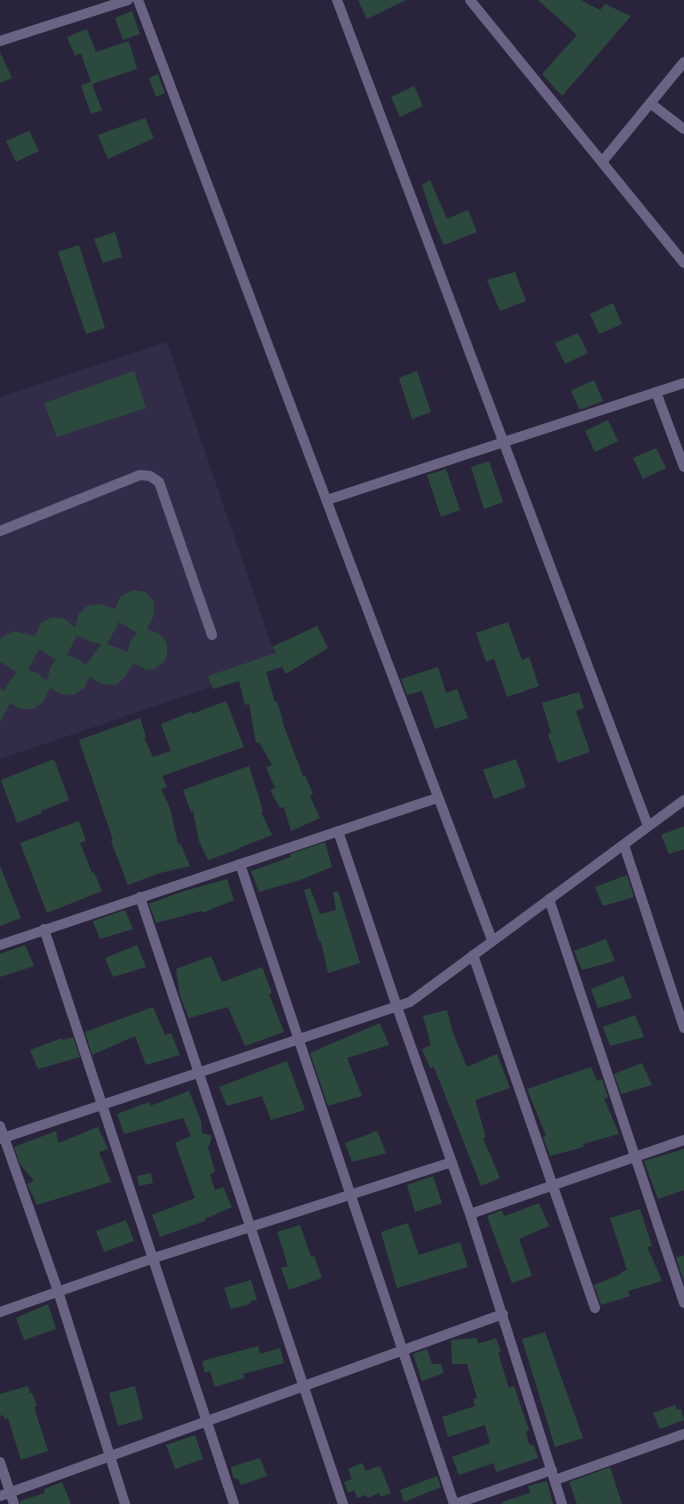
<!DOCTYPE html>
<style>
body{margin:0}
canvas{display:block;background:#29243c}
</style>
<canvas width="684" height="1504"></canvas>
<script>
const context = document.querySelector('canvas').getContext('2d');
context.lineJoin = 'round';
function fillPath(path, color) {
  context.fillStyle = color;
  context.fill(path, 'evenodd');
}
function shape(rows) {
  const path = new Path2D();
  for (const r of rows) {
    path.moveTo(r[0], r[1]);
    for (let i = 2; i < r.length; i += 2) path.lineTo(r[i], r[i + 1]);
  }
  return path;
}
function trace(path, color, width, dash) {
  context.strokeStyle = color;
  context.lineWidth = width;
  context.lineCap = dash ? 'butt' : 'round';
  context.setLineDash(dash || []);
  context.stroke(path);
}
const built = shape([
 [167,342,278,664,0,759,0,397]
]);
const building = shape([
 [358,0,406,0,367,19],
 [538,0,581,0,600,10,605,4,631,16,562,96,542,74,577,35],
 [132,11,140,34,123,40,115,18],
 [87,29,96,52,129,41,137,69,92,84,102,110,91,114,81,85,91,82,81,53,75,56,67,37],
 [0,52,12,78,0,83],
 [158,74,165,93,156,97,149,78],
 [414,86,423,106,400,117,391,97],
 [145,118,154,138,108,159,98,135],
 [29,131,39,151,16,162,6,141],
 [430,180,447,219,468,210,477,232,444,245,435,225,422,185],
 [115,232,122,257,103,263,94,239],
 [79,245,105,328,86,334,58,252],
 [515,272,526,301,500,311,487,280],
 [613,303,622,324,599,334,590,314],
 [578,333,588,353,565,364,555,343],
 [134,371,146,408,57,437,44,403],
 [417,371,431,412,412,419,399,378],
 [594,380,603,401,580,410,571,391],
 [608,420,618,441,595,452,585,431],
 [656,448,666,468,643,479,633,458],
 [489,461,503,502,484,509,471,467],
 [446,469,460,510,441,517,427,475],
 [133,590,146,592,154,602,154,615,147,629,158,633,167,643,167,656,164,662,154,669,147,670,133,663,125,677,115,685,102,684,90,677,84,688,74,695,61,694,50,688,43,702,33,709,20,709,10,703,0,722,0,688,4,691,16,672,0,661,0,640,2,637,14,631,35,636,41,623,52,617,65,619,75,628,78,615,87,606,100,604,115,609,121,596],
 [119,622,137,633,130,642,128,652,107,644],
 [77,635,89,641,101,644,86,665,78,659,67,655],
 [39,649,56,660,50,668,47,681,37,673,28,670],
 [508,622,522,660,529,657,539,686,507,697,494,659,486,662,476,633],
 [317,626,328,648,286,674,282,667,266,672,275,702,277,702,283,720,282,721,303,776,305,775,313,794,310,796,320,818,291,831,284,807,280,808,270,790,275,788,266,767,272,765,259,742,256,743,249,704,245,705,239,681,213,689,208,676,276,653,272,647],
 [438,667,446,693,457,689,468,718,435,729,422,691,407,695,401,679],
 [579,692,584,708,576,711,590,752,558,763,548,734,551,733,542,703],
 [226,701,244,747,162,776,167,787,161,789,170,808,178,844,180,843,190,866,160,873,128,885,111,841,113,840,79,740,140,718,146,737,144,738,153,757,171,751,161,724,191,712,192,714],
 [54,759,69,800,41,811,42,813,17,823,1,780],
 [516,759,526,787,494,799,483,770],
 [249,766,263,811,261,812,272,835,239,848,239,849,208,860,199,841,193,811,191,812,183,790],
 [79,821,86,841,80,843,92,873,94,872,102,891,47,913,20,843],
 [684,826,684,849,669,854,661,835],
 [325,842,332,867,300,880,259,892,251,871,291,857,290,854],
 [0,866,21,918,0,926],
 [627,875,634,897,603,906,595,887],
 [227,879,234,900,202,913,201,911,156,923,149,904,181,892],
 [310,888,320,914,336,910,333,892,338,891,360,963,328,973,321,941,319,941,304,890],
 [125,910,133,929,100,939,93,921],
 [606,939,615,961,582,970,574,951],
 [25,945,34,966,0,977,0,954],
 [137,945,146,967,113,977,105,958],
 [211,956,222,982,262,967,272,993,269,994,284,1032,245,1046,228,1007,189,1018,180,996,176,969],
 [623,976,632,998,598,1008,591,989],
 [153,1007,165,1035,171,1033,180,1055,146,1065,135,1036,92,1055,85,1032],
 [447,1010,453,1033,467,1067,497,1054,510,1088,475,1100,486,1137,483,1138,500,1178,481,1186,434,1067,430,1068,422,1049,431,1045,423,1016],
 [635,1015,644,1037,610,1046,603,1027],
 [380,1023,389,1045,347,1058,362,1096,328,1106,310,1053],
 [73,1037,80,1057,38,1069,30,1050,62,1038,63,1040],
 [287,1061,305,1110,271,1120,262,1096,227,1106,219,1087],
 [642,1063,652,1085,621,1094,614,1074],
 [591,1067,597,1081,602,1079,608,1097,604,1099,619,1134,583,1144,584,1147,550,1156,543,1137,546,1136,527,1089],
 [189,1091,201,1121,202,1133,212,1136,208,1148,215,1171,210,1175,215,1190,223,1187,232,1207,205,1219,205,1221,160,1237,152,1215,195,1198,175,1143,191,1136,183,1118,124,1134,117,1114,149,1102,150,1106],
 [98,1127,108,1149,99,1152,111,1182,37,1205,27,1184,34,1181,20,1164,14,1147,56,1131,58,1143],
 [377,1131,386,1153,352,1162,345,1143],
 [684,1149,684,1190,658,1199,644,1161],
 [151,1173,153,1183,139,1186,137,1176],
 [433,1176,442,1203,415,1212,407,1185],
 [539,1203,549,1226,519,1239,532,1276,512,1283,487,1216,502,1210,504,1216,511,1214],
 [640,1209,652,1246,647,1247,662,1281,628,1291,630,1296,601,1305,594,1285,621,1274,621,1272,627,1270,610,1218],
 [126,1220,134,1241,104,1252,96,1231],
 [408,1223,419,1255,460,1242,468,1267,397,1288,381,1232],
 [300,1225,311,1257,314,1256,322,1278,289,1290,281,1268,288,1266,277,1232],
 [684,1255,684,1282,676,1258],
 [251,1280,257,1300,251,1301,250,1304,231,1309,224,1288],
 [48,1304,56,1329,24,1340,16,1318],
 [545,1332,583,1438,555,1447,522,1339],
 [477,1338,478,1344,496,1338,501,1352,498,1353,509,1388,514,1386,529,1430,526,1432,529,1444,534,1446,538,1458,496,1472,494,1463,459,1475,452,1457,490,1443,485,1425,448,1437,442,1417,475,1406,473,1399,477,1398,467,1364,452,1364,451,1340],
 [258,1346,260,1354,280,1348,284,1363,243,1374,244,1378,215,1387,210,1371,205,1373,202,1361],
 [427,1349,432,1364,441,1364,444,1373,422,1381,413,1354],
 [28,1386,30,1393,32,1393,37,1406,34,1407,48,1451,21,1460,8,1418,5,1419,3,1415,0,1416,0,1394],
 [135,1386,143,1419,118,1426,109,1393],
 [675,1405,677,1410,681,1409,684,1420,660,1429,653,1413],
 [195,1435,203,1459,175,1469,166,1445],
 [260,1458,267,1476,241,1485,238,1479,233,1478,231,1467],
 [362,1463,366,1471,380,1466,391,1493,381,1497,379,1493,368,1498,365,1495,357,1498,354,1490,348,1493,344,1482,352,1479,348,1469],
 [610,1467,622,1504,577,1504,569,1482],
 [437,1476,441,1487,404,1502,400,1490],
 [547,1481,553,1504,502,1504,502,1502,530,1493,528,1486],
 [62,1482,71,1504,20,1504,20,1501,45,1493,44,1489]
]);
const minor = shape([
 [138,0,492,940],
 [337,0,648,826],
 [470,0,684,263],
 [0,41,128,0],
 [650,103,684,129],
 [602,162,684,62],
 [656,392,684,467],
 [327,500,684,383],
 [0,531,140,475,150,476,159,482,212,635],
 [338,831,397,1007,470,1214,562,1504],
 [624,845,684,1028],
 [240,864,454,1504],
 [140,897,343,1504],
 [549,899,684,1303],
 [44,929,234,1504],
 [0,945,437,798],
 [473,955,595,1308],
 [0,1126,58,1291,125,1504],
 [0,1139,410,1002,684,800],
 [470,1214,684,1140],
 [0,1312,154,1258,452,1162],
 [0,1462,14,1504],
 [555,1480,684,1434],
 [0,1496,503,1314],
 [455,1504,552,1470]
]);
fillPath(built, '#332c49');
fillPath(building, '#2b4a3d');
trace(minor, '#6a6383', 10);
</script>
